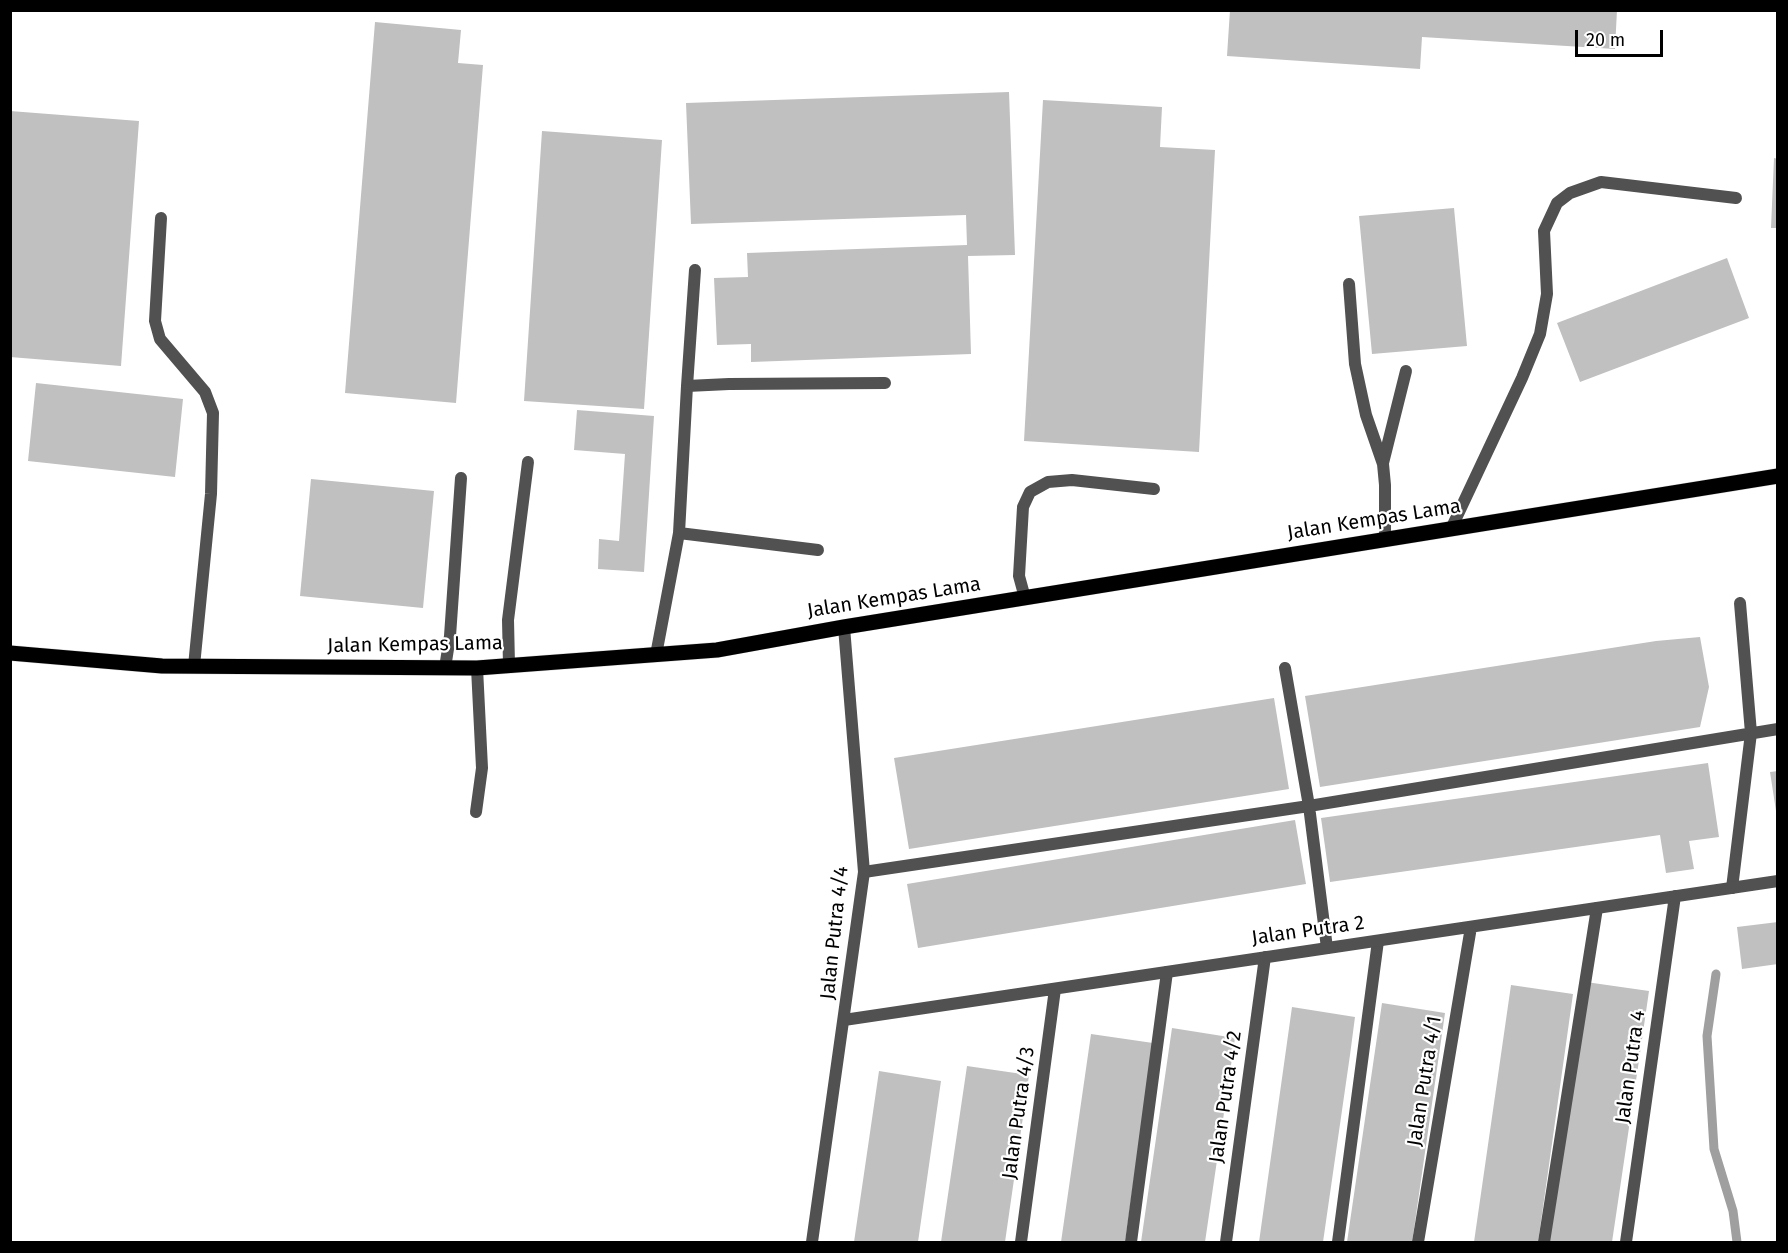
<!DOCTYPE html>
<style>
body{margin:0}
#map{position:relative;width:1788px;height:1253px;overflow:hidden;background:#fff;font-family:"Fira Sans",sans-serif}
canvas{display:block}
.frame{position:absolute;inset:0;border:12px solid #000;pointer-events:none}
.scale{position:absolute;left:1575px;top:30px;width:88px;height:27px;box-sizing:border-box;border:3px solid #000;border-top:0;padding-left:8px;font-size:18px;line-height:21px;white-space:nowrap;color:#000;-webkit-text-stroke:4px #fff;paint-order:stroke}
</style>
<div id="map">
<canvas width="1788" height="1253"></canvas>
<div class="frame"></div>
<div class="scale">20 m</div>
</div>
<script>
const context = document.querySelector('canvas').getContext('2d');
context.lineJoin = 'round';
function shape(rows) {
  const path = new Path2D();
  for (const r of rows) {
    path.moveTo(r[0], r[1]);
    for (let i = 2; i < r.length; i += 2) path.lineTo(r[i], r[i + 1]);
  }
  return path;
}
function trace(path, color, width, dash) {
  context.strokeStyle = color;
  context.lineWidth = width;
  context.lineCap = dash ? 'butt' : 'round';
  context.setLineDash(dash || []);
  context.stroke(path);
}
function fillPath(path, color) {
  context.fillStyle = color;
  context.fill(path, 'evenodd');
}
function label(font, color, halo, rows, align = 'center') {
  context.font = font + ' "Fira Sans",sans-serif';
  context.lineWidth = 4.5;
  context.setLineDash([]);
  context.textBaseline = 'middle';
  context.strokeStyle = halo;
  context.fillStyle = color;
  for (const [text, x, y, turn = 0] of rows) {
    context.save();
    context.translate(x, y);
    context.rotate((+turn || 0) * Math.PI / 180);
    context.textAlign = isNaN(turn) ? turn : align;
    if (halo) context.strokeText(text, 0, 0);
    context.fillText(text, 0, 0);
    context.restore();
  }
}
const stream = shape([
 [1716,974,1707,1036,1714,1149,1733,1211,1737,1242]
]);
const building = shape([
 [1230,10,1617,10,1615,49,1422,37,1420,69,1227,56],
 [375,22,461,30,458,63,483,65,456,403,345,393],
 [1009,92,1015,255,968,256,971,354,751,362,751,344,717,345,714,278,748,277,747,253,967,245,966,215,691,224,686,103],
 [1043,100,1162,107,1160,147,1215,150,1199,452,1024,441],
 [10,111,139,121,121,366,10,357],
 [542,131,662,140,644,409,524,401],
 [1774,158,1778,159,1778,228,1771,228],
 [1454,208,1467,346,1372,354,1359,216],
 [1727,258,1749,318,1580,382,1557,323],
 [36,383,183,399,175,477,28,461],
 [577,410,654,416,644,572,598,569,599,539,619,541,625,454,574,450],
 [311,479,434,491,423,608,300,596],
 [1700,637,1709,687,1700,727,1320,787,1305,696,1656,641],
 [1274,698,1289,789,909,849,894,758],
 [1708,763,1719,837,1689,841,1694,869,1666,873,1660,835,1330,882,1321,818],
 [1778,771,1778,811,1776,811,1770,772],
 [1295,820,1306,884,918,948,907,884],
 [1778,922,1778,964,1742,969,1737,927],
 [1586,982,1649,991,1638,1067,1612,1242,1548,1242],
 [1511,985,1573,994,1549,1165,1538,1242,1474,1242],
 [1382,1003,1445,1013,1415,1222,1412,1242,1347,1242],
 [1292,1007,1355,1017,1350,1055,1323,1242,1259,1242],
 [1172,1028,1235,1038,1205,1242,1141,1242],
 [1091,1034,1153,1043,1125,1242,1061,1242],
 [967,1066,1029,1075,1005,1242,941,1242],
 [879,1071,941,1081,918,1242,854,1242]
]);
const lane = shape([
 [161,218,155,321,160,339,205,392,213,413,211,494,194,666],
 [1349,284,1355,364,1366,415,1383,464,1385,485,1385,540],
 [687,386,695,270],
 [1383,463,1406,371],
 [1451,529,1522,378,1540,334,1547,294,1544,231,1557,203,1570,193,1601,182,1736,198],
 [679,533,818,550],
 [1025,598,1019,576,1023,507,1030,492,1048,482,1072,480,1154,489],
 [656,655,679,533,687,386,729,384,885,383],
 [509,665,508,620,528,462],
 [445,668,450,636,461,478],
 [1285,668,1309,806,1327,948],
 [476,812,482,768,477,668],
 [864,872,1309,806,1778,729],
 [1732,888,1751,733,1740,603],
 [1131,1242,1167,972],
 [1338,1242,1378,941],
 [1544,1242,1597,908]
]);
const street = shape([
 [844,1020,1778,881],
 [812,1242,864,872,844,627],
 [1021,1242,1055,989],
 [1226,1242,1265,957],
 [1418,1242,1471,927],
 [1626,1242,1675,896]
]);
const primary = shape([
 [10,653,162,666,477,668,717,650,844,627,1778,476]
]);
const streetNames = [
 ["Jalan Kempas Lama",1374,520,-9],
 ["Jalan Kempas Lama",894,598,-9],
 ["Jalan Kempas Lama",415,645,-1],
 ["Jalan Putra 2",1308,931,-8],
 ["Jalan Putra 4/4",835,933,-84],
 ["Jalan Putra 4",1631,1067,-82],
 ["Jalan Putra 4/1",1425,1081,-81],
 ["Jalan Putra 4/2",1226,1097,-82],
 ["Jalan Putra 4/3",1019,1113,-82]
];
trace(stream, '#9f9f9f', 9);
fillPath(building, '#c0c0c0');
trace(primary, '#dbdbdb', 16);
trace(lane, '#515151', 12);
trace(street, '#515151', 12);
trace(primary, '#000', 15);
label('20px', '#000', '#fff', streetNames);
</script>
